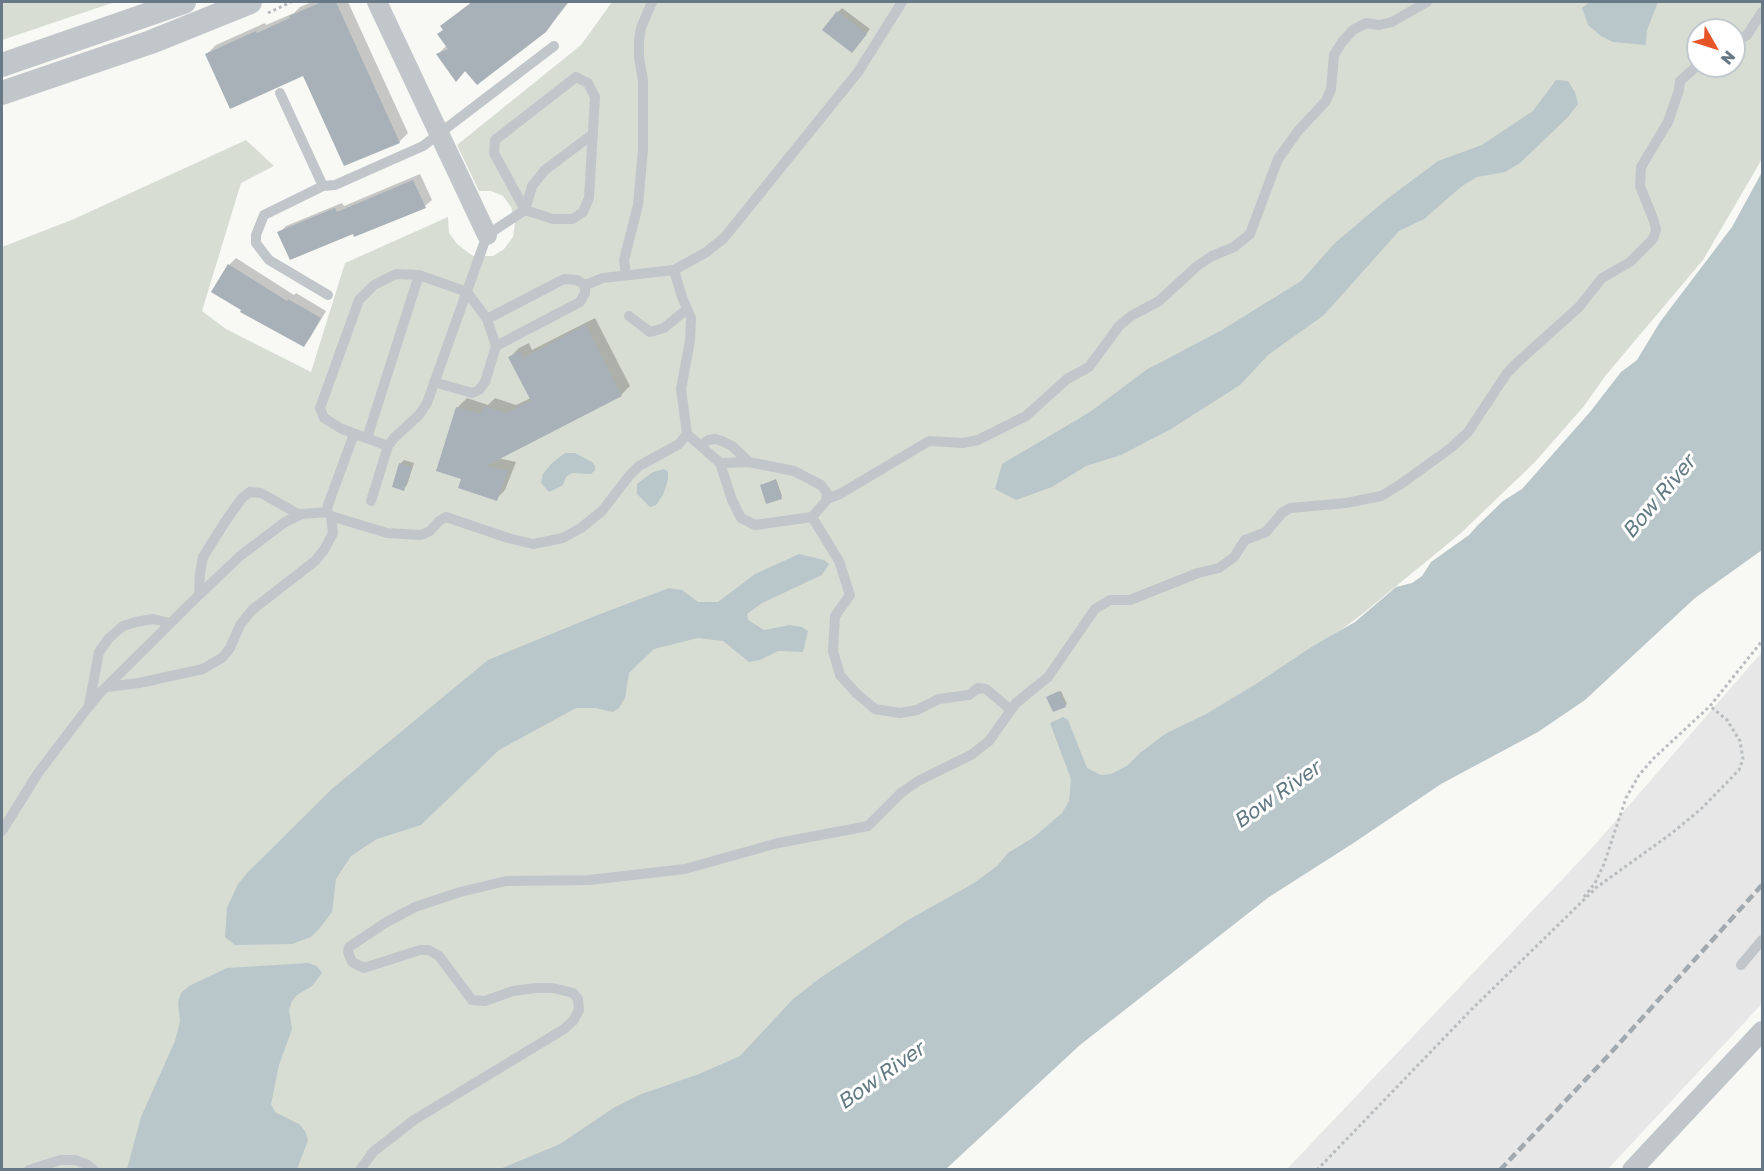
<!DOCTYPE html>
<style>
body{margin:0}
#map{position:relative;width:1764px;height:1171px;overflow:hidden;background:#f8f8f5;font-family:"Golos Text",sans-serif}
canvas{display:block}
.frame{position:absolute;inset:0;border:3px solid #677887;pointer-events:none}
.north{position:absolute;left:1686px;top:18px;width:60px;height:60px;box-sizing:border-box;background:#fff;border:2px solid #c2c9cf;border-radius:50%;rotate:129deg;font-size:16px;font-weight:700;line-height:24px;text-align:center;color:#677887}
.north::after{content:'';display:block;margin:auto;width:21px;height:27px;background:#e55528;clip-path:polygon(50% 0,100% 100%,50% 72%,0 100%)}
</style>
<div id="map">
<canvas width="1764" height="1171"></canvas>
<div class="frame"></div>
<div class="north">N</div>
</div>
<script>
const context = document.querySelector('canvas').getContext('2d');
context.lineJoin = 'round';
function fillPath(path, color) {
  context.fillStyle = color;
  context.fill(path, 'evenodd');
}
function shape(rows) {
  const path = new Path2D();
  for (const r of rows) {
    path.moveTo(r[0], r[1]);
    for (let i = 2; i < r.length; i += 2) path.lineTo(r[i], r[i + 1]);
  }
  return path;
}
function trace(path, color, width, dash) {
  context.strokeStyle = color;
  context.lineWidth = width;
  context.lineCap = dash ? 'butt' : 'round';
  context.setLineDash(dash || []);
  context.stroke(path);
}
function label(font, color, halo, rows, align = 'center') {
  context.font = font + ' "Golos Text",sans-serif';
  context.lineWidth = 6;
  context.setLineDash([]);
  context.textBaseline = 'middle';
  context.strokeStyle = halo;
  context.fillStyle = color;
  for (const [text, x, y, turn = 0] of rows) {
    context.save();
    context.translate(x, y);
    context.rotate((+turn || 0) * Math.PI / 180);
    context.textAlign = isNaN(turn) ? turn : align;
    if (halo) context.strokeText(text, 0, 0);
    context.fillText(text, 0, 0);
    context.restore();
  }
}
const built = shape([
 [1762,652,1762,1003,1756,1010,1608,1169,1286,1170,1592,848]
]);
const green = shape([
 [2,2,115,2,2,40],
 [612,2,1762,2,1762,159,1703,260,1606,375,1584,406,1535,462,1461,533,1361,615,740,1074,525,1169,2,1170,2,247,74,219,246,140,274,166,241,183,202,311,226,329,311,372,345,263,448,217,449,233,457,244,473,256,493,256,504,249,513,237,515,223,511,207,503,196,491,191,479,191,457,145,581,45],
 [1698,30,1734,30,1734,66,1698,66]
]);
const water = shape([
 [1589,2,1658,2,1647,30,1646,45,1613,42,1601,36,1588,25,1582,8],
 [1556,80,1568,81,1575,92,1578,104,1568,117,1520,163,1505,172,1477,177,1462,186,1424,219,1399,231,1324,315,1268,355,1240,385,1171,429,1121,455,1086,466,1052,487,1016,500,995,489,1002,464,1090,412,1146,370,1222,330,1301,281,1335,243,1387,199,1438,161,1482,145,1533,111],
 [1762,172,1762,550,1695,598,1585,700,1538,732,1441,784,1352,844,1269,897,1080,1045,946,1169,500,1169,560,1144,615,1107,639,1095,699,1074,740,1056,793,999,820,978,908,920,974,883,997,866,1008,853,1034,837,1062,813,1069,801,1071,779,1050,723,1063,717,1068,720,1087,768,1101,775,1111,774,1127,766,1140,753,1165,734,1206,714,1256,684,1313,646,1355,622,1396,587,1412,583,1422,576,1431,562,1469,535,1477,526,1503,501,1522,489,1590,412,1621,372,1637,360,1660,322,1732,227],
 [565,453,575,453,592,462,595,466,595,470,591,474,572,473,566,477,563,485,549,492,541,483,543,474,552,463],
 [664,469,668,472,668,480,663,495,656,505,650,507,637,494,637,484,653,472],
 [799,554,824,560,829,564,822,575,762,603,747,614,748,620,764,630,790,625,802,627,808,631,803,652,778,651,760,660,749,662,723,641,698,638,654,649,629,673,625,698,619,708,613,712,595,708,576,708,499,750,421,825,377,839,351,856,336,879,332,912,319,929,311,937,292,944,235,945,225,937,227,908,238,884,248,872,333,788,488,660,595,616,669,588,682,590,698,602,718,602,755,574],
 [308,963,317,966,322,973,312,986,297,995,292,1001,289,1010,292,1029,279,1065,271,1104,275,1112,299,1124,305,1131,308,1140,297,1169,127,1169,141,1117,175,1041,180,1021,178,1002,181,993,189,986,227,968]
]);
const shadow = shape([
 [312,2,348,2,408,133,399,142,303,74,207,54,216,45,265,23,266,25,294,13,300,7],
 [472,2,569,2,545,31,466,70,457,80,438,54,447,45,444,30,442,26],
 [842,8,870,29,856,47,838,12],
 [420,174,432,200,425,206,355,236,354,232,279,233,286,226,342,203,344,206],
 [236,258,294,295,296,293,326,311,310,338,304,345,214,291,230,264],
 [595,318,630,386,621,395,498,458,516,462,505,490,496,499,463,478,438,470,458,407,467,398,488,405,495,398,516,405,531,398,510,357,519,348,529,343,532,350],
 [404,460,414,463,407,485,403,489,400,464],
 [776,479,782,496,781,498,762,485],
 [1061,691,1067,704,1065,706,1050,696]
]);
const building = shape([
 [322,2,336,2,400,143,344,166,303,76,230,109,205,54,256,31,257,33,290,18,289,16],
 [472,2,568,2,546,32,477,85,465,71,456,82,436,54,448,49,437,34,443,30,440,26],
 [837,11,867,34,852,53,822,30],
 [413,180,426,208,354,237,353,234,290,260,277,232,335,208,337,212],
 [228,264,287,301,288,299,321,318,304,347,240,312,241,310,211,292],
 [586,325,622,396,486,466,508,471,497,501,458,488,461,479,436,471,456,407,481,414,484,406,506,413,531,401,508,357,520,351,523,358],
 [399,463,411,467,404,491,392,487],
 [775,480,782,499,766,504,760,485],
 [1059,691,1066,707,1053,712,1046,697]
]);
const path = shape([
 [268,13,291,2],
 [1584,897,1595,883,1604,864,1626,798,1639,775,1654,758,1710,706,1762,641],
 [1317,1170,1471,1010,1597,887,1672,833,1701,809,1739,770,1743,759,1740,741,1727,720,1710,706]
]);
const service = shape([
 [1734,43,1747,35,1762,12],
 [280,93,323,186],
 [525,210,532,186,545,170,593,134],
 [674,270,682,297,691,318,690,341,681,389,687,434,720,463,732,500,741,518,755,525,812,517,826,501,827,493,821,485,794,471,749,462,720,463],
 [626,275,624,260,638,205,643,149,643,80,639,58,639,41,641,28,652,2],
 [585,285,603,278,674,270,705,253,724,238,858,72,902,2],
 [328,295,269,260,262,251,256,243,256,235,264,215,323,186,335,185,423,146,554,46],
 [629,316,650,332,664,328,687,309],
 [487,319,564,279,577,280,585,285],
 [496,346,580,302,585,293,585,285],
 [354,434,328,505,327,512,331,516,387,533,421,535,430,531,439,521,446,517,508,538,533,544,563,538,581,528,602,511,629,476,639,466,679,444,687,434],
 [367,438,419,275],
 [388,446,342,429,324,418,320,408,359,300,374,285,396,274,419,275,467,292,487,319,496,346,485,382,479,390,472,393,434,382],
 [701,446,708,440,715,439,722,441,732,446,749,462],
 [827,499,840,494,929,441,963,443,978,440,1026,416,1067,379,1089,367,1119,326,1131,316,1159,301,1196,267,1212,256,1234,247,1250,234,1278,159,1298,131,1326,101,1331,89,1334,55,1342,42,1353,30,1366,23,1379,25,1392,22,1427,2],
 [371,501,388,446,394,438,419,415,427,403,487,235,525,210,553,219,573,219,583,212,589,198,595,97,588,83,576,77,495,140,494,153,525,210],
 [812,517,839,561,850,595,835,616,833,651,840,675,856,693,875,709,900,713,917,710,939,699,969,695,978,688,986,689,1011,710],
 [199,595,200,573,203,557,225,522,242,498,250,492,261,493,300,515],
 [107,687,139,683,203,669,223,657,230,648,240,625,252,610,315,561,324,550,333,533,331,516],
 [89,705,99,652,109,638,123,626,136,622,153,619,170,623],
 [2,831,38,773,83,714,99,694,199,595,240,556,285,522,302,514,327,512],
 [1741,965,1762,940],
 [29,1170,60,1160,75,1160,86,1164,94,1170],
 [360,1170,373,1152,414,1120,564,1029,573,1021,579,1010,578,999,573,993,553,988,536,988,513,991,485,1001,472,1000,439,956,429,950,420,950,364,968,352,962,348,952,349,947,385,923,415,907,460,892,506,881,589,880,685,869,778,843,868,826,901,793,918,781,971,755,989,741,1016,703,1048,677,1095,609,1110,600,1130,600,1198,573,1219,568,1234,557,1245,540,1266,532,1282,513,1290,508,1346,503,1381,496,1401,484,1452,447,1468,432,1507,373,1520,360,1579,307,1602,278,1630,262,1653,239,1656,230,1654,221,1640,186,1641,167,1668,122,1679,90,1680,81,1698,65]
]);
const minor = shape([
 [377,2,487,235],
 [1632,1170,1762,1031]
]);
const tertiary = shape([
 [2,65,184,2],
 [2,93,151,42,250,2]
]);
const rail = shape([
 [1500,1170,1607,1057,1762,885]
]);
const waterNames = [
 ["Bow River",1659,497,-50],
 ["Bow River",1277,795,-35],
 ["Bow River",881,1076,-35]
];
fillPath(built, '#e6e7e6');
fillPath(green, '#d8ddd4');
fillPath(water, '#b9c6ca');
fillPath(shadow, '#0003');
fillPath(building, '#a8b1b7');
trace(path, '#b9bdc0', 3, [3, 3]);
trace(service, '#c1c6ca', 10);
trace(minor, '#c1c6ca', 20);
trace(tertiary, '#c1c6ca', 24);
trace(rail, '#a2a9af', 4.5, [9, 4.5]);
label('italic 21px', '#637a82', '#fff', waterNames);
</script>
